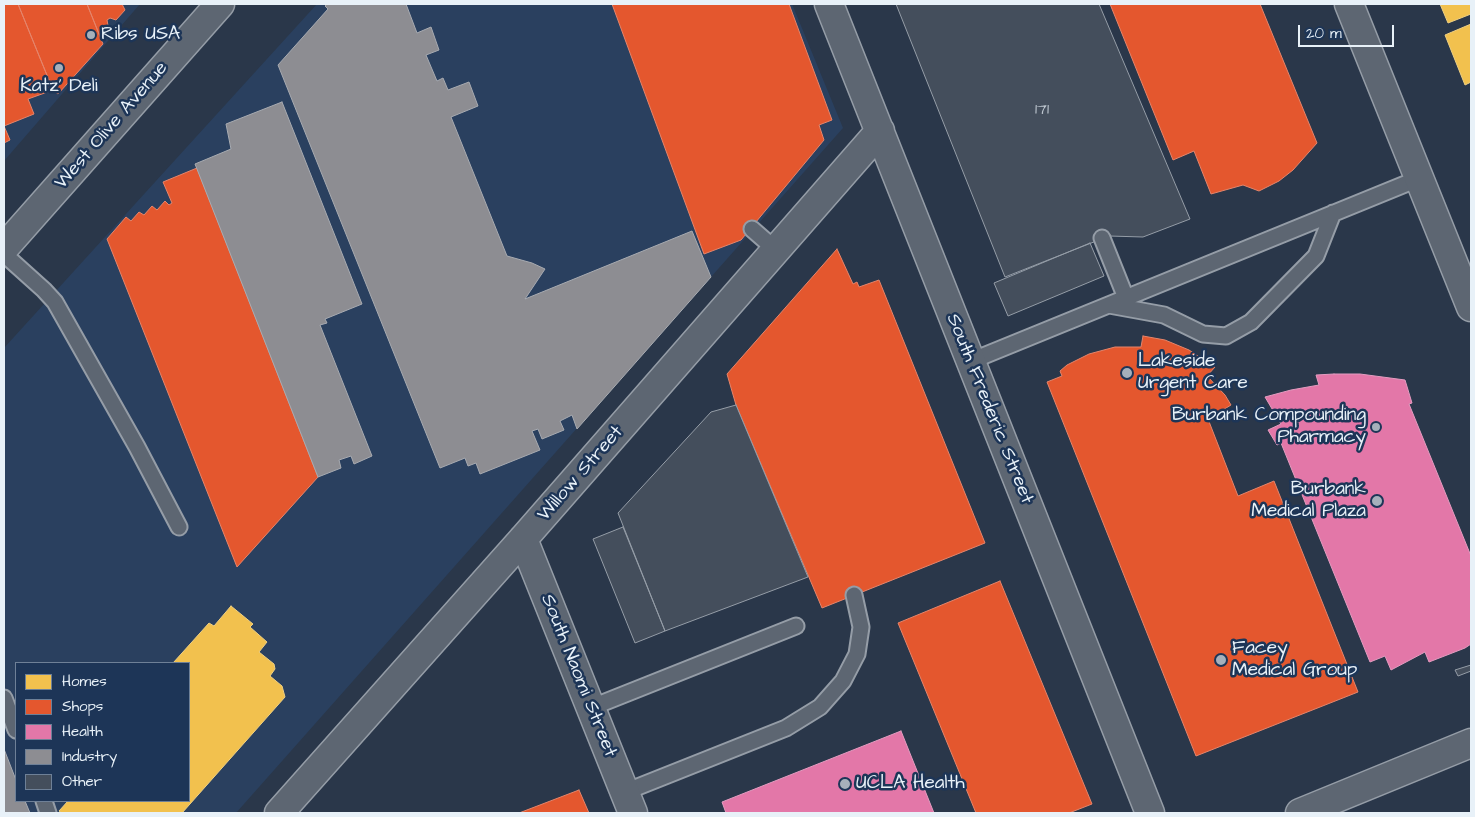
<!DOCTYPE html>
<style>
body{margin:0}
#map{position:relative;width:1475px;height:817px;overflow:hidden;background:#2a374a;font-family:"Architects Daughter",sans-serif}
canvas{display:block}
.frame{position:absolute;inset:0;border:5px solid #e8f1f8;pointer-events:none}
.legend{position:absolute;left:15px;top:662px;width:175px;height:140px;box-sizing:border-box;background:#1d3557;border:1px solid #6e8097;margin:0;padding:6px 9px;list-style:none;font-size:15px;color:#e8f1f8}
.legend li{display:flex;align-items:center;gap:10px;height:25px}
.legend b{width:25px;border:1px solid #6e8097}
.scale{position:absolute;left:1298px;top:25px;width:96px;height:22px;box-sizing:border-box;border:2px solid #e8f1f8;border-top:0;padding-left:6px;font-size:15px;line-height:18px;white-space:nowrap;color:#e8f1f8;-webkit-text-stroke:4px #1d3557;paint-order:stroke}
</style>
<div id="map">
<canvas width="1475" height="817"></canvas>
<div class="frame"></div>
<ul class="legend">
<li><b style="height:14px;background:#f2c14e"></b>Homes</li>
<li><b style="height:14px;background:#e4572e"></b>Shops</li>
<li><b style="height:14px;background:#e377a8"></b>Health</li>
<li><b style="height:14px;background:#8d8d92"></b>Industry</li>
<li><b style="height:14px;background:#444e5c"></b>Other</li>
</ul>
<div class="scale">20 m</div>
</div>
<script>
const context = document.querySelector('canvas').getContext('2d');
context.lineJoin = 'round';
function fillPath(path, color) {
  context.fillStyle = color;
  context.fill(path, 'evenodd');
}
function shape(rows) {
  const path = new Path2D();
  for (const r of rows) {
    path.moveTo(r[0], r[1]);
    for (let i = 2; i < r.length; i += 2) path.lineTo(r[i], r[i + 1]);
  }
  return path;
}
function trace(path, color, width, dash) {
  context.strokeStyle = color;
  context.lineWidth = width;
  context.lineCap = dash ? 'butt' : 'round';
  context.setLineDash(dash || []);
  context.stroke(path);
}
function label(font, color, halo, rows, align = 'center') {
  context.font = font + ' "Architects Daughter",sans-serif';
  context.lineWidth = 5;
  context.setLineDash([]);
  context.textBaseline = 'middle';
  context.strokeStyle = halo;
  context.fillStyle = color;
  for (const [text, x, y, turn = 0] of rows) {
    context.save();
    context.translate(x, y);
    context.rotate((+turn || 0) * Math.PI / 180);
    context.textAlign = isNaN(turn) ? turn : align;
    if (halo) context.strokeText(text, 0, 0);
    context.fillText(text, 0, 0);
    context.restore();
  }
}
const built = shape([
 [4,4,140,4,4,161],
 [317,4,792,4,843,128,236,813,4,813,4,348],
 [16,663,189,663,189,801,16,801]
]);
const homes = shape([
 [1440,4,1471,4,1471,14,1448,23,1440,4],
 [1471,24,1471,82,1465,85,1445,35,1471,24],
 [231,606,253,624,250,627,267,642,259,652,274,664,275,669,270,676,282,686,285,697,182,813,62,813,59,811,68,801,189,801,189,663,173,663,209,623,214,626,231,606]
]);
const shops = shape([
 [4,4,18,4,53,90,28,99,34,114,4,126,10,140,4,143,4,4],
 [18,4,87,4,103,44,58,94,53,90,18,4],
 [87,4,122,4,125,10,116,20,110,18,107,20,109,31,101,39,87,4],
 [612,4,789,4,832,120,819,125,824,140,741,240,704,254,612,4],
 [1110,4,1260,4,1317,143,1293,170,1279,181,1259,191,1243,185,1211,194,1194,151,1173,160,1110,4],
 [197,168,318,477,237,567,107,239,126,217,131,221,139,212,144,215,152,206,157,210,165,201,169,205,172,203,163,182,197,168],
 [837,249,853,284,857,282,859,287,879,280,985,543,822,608,736,405,727,374,837,249],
 [1143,336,1165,340,1189,350,1215,367,1207,376,1225,395,1231,405,1208,419,1238,496,1274,481,1358,692,1196,756,1047,382,1062,376,1060,371,1067,365,1089,354,1115,347,1141,347,1143,336],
 [1000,581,1092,804,1069,813,976,813,898,623,1000,581],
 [579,790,589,813,519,813,579,790]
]);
const health = shape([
 [1334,374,1360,374,1405,380,1412,403,1409,404,1471,556,1471,644,1465,648,1429,662,1425,652,1391,670,1385,656,1370,662,1281,443,1277,445,1268,430,1281,424,1265,397,1291,390,1319,385,1316,375,1334,374],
 [901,731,934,813,726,813,722,802,901,731]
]);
const industry = shape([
 [327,4,406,4,417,33,431,27,439,50,426,55,437,81,443,78,448,90,469,82,478,106,451,117,507,256,532,263,545,269,525,299,692,231,711,277,577,429,572,415,560,421,564,430,542,439,538,429,532,431,540,450,480,474,476,463,468,466,465,458,440,468,278,65,328,9,325,6,327,4],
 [282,102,362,304,325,319,327,323,320,325,372,456,354,464,351,456,339,460,341,468,318,477,195,164,231,149,226,124,282,102],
 [4,749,16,780,16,801,25,801,30,813,4,813,4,749]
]);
const building = shape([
 [896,4,1099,4,1190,219,1143,237,1109,236,1005,277,896,4],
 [1090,243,1104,276,1008,316,994,283,1090,243],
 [736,405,808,577,665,631,618,513,711,412,736,405],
 [623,527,665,631,635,643,593,539,623,527],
 [1471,665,1471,671,1458,676,1455,670,1471,665]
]);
const lane = shape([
 [752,229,776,250],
 [1102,238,1126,298],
 [4,254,44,290,55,302,137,447,179,527],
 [1109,305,1164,315,1203,334,1226,336,1251,322,1316,256,1333,213],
 [971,361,1420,178],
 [4,698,16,730],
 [590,708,796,626],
 [625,792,786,728,820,707,843,681,857,654,861,627,854,595],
 [44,801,48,813]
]);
const street = shape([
 [829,4,1150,813],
 [523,539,633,813],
 [279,813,523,539,880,131]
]);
const secondary = shape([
 [1349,4,1471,307],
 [4,248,220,4],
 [1300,813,1471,743]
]);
const markers = [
 [91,35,5,"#a6b0bb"],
 [59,68,5,"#a6b0bb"],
 [1127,373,6,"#a6b0bb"],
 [1376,427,5,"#a6b0bb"],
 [1377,501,6,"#a6b0bb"],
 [1221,660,6,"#a6b0bb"],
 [845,784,6,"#a6b0bb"]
];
const numberNames = [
 ["171",1042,111]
];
const poiNames = [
 ["Ribs USA",101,35],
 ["Katz' Deli",59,87,"center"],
 ["Lakeside",1138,362],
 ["Urgent Care",1138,384],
 ["Burbank Compounding",1366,416,"right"],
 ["Pharmacy",1366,438,"right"],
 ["Burbank",1366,490,"right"],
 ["Medical Plaza",1366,512,"right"],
 ["Facey",1232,649],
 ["Medical Group",1232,671],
 ["UCLA Health",856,784]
];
const streetNames = [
 ["West Olive Avenue",112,126,-49],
 ["South Frederic Street",989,409,68],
 ["Willow Street",581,474,-49],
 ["South Naomi Street",578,676,68]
];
fillPath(built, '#2a405f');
fillPath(homes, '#f2c14e');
trace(homes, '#efcf81', 1);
fillPath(shops, '#e4572e');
trace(shops, '#e5856b', 1);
fillPath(health, '#e377a8');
trace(health, '#e49cc0', 1);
fillPath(industry, '#8d8d92');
trace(industry, '#a8abb1', 1);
fillPath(building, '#444e5c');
trace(building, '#959da7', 1);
trace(lane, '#959da7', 19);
trace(street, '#959da7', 31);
trace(secondary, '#959da7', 31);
trace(lane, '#5d6672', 15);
trace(street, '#5d6672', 28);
trace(secondary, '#5d6672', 28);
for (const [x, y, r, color] of markers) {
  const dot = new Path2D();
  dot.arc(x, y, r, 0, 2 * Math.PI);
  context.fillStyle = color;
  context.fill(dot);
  trace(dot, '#1d3557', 2);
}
label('16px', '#bfc8d1', null, numberNames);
label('19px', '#e8f1f8', '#1d3557', poiNames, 'left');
label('19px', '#e8f1f8', '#1d3557', streetNames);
</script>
